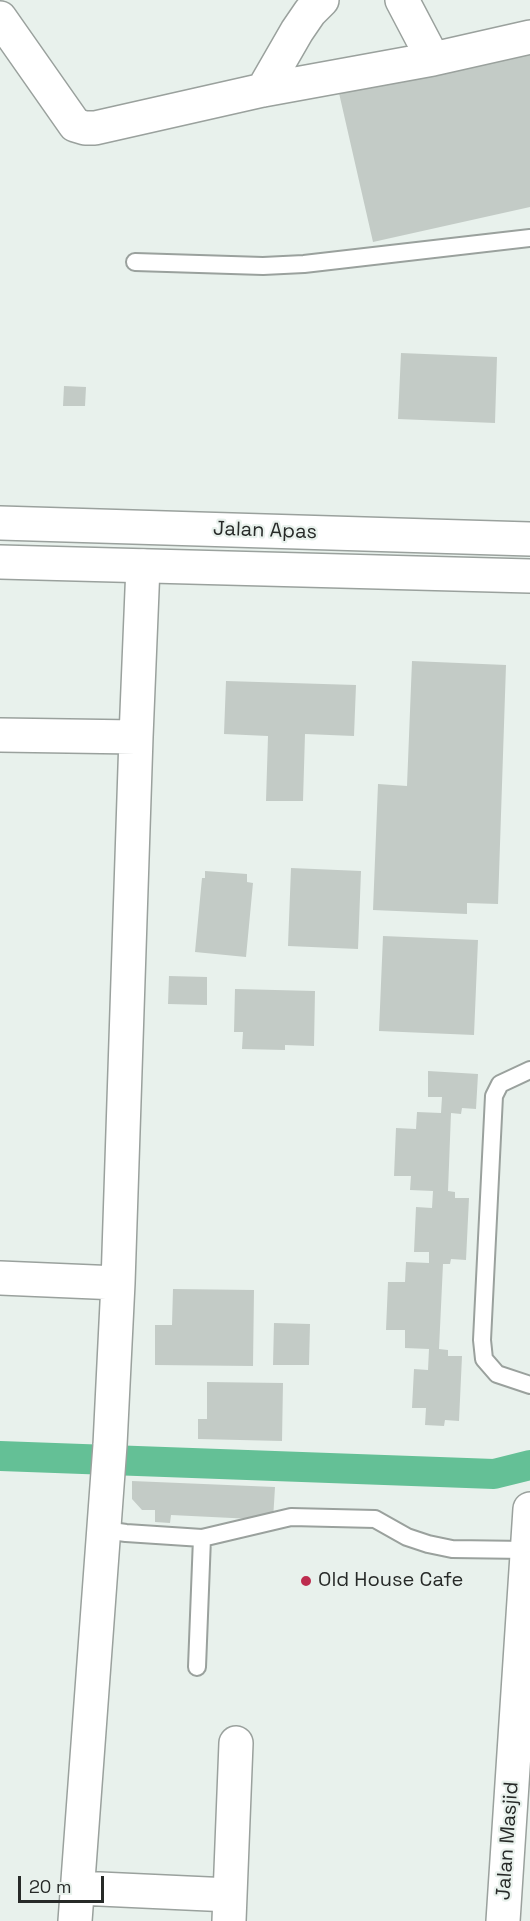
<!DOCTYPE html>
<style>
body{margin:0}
#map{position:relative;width:530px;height:1921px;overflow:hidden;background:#e8f1ec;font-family:"Space Grotesk",sans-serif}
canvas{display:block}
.scale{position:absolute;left:18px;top:1876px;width:86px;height:27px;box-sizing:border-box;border:3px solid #272a28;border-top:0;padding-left:8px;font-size:18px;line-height:21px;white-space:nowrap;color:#272a28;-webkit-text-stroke:4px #e8f1ec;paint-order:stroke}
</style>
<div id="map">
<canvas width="530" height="1921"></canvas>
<div class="scale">20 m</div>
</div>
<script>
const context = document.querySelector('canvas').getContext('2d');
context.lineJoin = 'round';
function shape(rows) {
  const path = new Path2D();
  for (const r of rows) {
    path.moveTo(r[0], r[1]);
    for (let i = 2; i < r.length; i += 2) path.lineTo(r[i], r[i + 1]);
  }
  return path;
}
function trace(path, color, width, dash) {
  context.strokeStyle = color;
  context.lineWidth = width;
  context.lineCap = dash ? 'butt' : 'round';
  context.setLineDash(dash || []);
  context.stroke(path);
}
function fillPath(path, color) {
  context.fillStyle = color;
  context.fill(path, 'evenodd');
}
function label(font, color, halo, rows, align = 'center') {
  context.font = font + ' "Space Grotesk",sans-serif';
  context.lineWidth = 4.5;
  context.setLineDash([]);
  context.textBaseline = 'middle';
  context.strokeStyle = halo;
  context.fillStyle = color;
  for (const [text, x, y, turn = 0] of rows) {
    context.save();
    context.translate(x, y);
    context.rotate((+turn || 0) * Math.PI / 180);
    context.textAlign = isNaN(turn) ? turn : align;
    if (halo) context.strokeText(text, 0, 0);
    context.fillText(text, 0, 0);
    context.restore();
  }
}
const canal = shape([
 [0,1456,494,1474,530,1465]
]);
const building = shape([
 [530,50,530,207,373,242,339,93],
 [401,353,497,357,495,423,398,419],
 [64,386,86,387,85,406,63,406],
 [412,661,506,665,498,904,467,903,467,914,373,910,378,784,407,786],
 [226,681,356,685,354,736,305,734,303,801,266,801,268,736,224,734],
 [291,868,361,871,358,949,288,946],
 [205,871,247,874,247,882,253,883,246,957,195,952,202,878,205,878],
 [383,936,478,940,474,1035,379,1031],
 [169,976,207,977,207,1005,168,1004],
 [235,989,315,991,314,1046,285,1045,285,1050,242,1049,243,1032,234,1032],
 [428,1071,478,1074,476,1109,462,1108,461,1114,451,1113,448,1191,455,1192,455,1198,469,1198,466,1260,451,1259,450,1264,443,1264,439,1349,448,1350,448,1356,462,1356,459,1421,445,1420,444,1426,425,1425,426,1408,412,1408,414,1369,428,1370,429,1349,405,1348,405,1330,386,1330,388,1282,405,1282,406,1262,429,1263,429,1252,414,1252,416,1207,432,1208,433,1191,410,1190,411,1176,394,1176,396,1128,416,1129,417,1112,441,1113,442,1097,428,1097],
 [173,1289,254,1290,253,1366,155,1365,155,1325,172,1325],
 [274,1323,310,1324,309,1365,273,1365],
 [207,1382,283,1383,282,1441,198,1439,198,1419,207,1419],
 [132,1481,275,1487,273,1520,171,1515,170,1523,155,1522,155,1510,142,1510,132,1499]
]);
const service = shape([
 [135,262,263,266,304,264,530,238],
 [530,1070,500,1084,494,1096,482,1340,484,1359,497,1374,530,1385],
 [104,1530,126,1533,202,1538,291,1517,375,1519,407,1537,428,1544,452,1549,527,1550],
 [197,1667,202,1538]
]);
const minor = shape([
 [402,0,433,59],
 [0,18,75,125,85,128,95,128,263,90,433,59,530,37],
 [263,90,297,31,310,12,322,0],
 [0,735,136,737],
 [0,1278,118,1283],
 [78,1888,230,1895],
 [75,1921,110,1445,118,1283,136,737,143,566],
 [229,1921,236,1743]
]);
const tertiary = shape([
 [503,1921,530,1509]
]);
const trunk = shape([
 [0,523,530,539],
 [0,562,530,576]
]);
const markers = [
 [306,1581,6,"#bd2c4e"]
];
const streetNames = [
 ["Jalan Apas",265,531,2],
 ["Jalan Masjid",508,1841,-86]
];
const poiNames = [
 ["Old House Cafe",318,1581]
];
trace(canal, '#64c096', 30);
fillPath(building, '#c3cbc6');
trace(service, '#9aa19d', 20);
trace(minor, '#9aa19d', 36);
trace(tertiary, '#9aa19d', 36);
trace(trunk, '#9aa19d', 36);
trace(service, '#fff', 16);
trace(minor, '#fff', 33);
trace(tertiary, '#fff', 33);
trace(trunk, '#fff', 33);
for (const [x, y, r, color] of markers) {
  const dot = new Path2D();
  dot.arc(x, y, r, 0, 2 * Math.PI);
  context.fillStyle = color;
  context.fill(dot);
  trace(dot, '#e8f1ec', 2);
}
label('20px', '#272a28', '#e8f1ec', streetNames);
label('20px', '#272a28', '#e8f1ec', poiNames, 'left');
</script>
